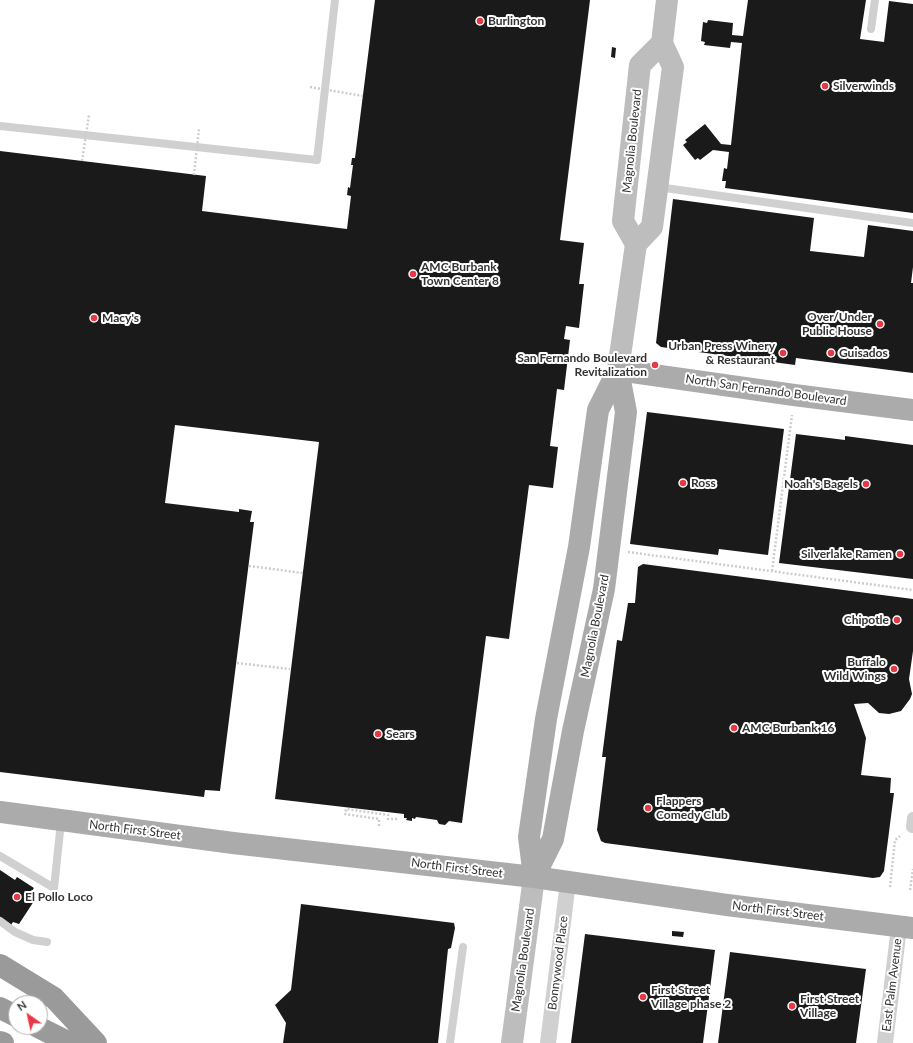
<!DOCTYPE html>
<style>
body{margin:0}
#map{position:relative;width:913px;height:1043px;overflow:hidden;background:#fff;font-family:Lato,sans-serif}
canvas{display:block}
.north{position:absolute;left:8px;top:995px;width:40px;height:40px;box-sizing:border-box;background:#fff;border:1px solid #adadad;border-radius:50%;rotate:326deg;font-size:11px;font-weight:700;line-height:16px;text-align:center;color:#333}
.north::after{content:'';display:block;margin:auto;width:14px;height:18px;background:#e63946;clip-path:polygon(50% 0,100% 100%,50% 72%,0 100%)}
</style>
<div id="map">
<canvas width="913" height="1043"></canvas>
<div class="north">N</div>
</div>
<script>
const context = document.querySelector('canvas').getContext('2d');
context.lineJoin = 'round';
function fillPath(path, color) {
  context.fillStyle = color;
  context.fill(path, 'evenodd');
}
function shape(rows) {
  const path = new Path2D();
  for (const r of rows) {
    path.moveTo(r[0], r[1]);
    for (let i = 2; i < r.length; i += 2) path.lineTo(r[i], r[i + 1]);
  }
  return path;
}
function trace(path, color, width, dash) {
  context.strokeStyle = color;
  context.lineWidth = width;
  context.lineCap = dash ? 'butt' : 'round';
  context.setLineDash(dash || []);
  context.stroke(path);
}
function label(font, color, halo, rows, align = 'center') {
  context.font = font + ' Lato,sans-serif';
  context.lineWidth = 4;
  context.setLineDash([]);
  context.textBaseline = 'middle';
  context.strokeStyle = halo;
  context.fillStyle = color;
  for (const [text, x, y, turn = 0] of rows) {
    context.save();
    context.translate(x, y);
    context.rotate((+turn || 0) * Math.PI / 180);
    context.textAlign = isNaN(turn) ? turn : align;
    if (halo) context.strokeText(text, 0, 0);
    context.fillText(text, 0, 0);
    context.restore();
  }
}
const building = shape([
 [375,0,590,0,560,240,584,243,579,284,584,284,579,328,566,326,564,339,570,340,564,390,557,389,550,446,558,447,553,488,529,485,509,639,486,636,462,823,449,821,445,825,439,824,437,820,416,817,415,819,412,818,412,821,406,820,407,818,404,818,404,814,275,799,319,442,175,425,165,503,239,512,239,509,252,511,250,522,254,522,220,791,205,790,204,797,0,772,0,151,206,176,202,211,347,229,351,196,347,195,348,187,350,188,353,165,351,165,352,158,355,158],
 [748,0,866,0,860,39,884,42,889,1,913,4,913,213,725,188,726,181,722,181,724,168,727,169,729,152,713,150,700,160,698,158,695,160,683,145,687,142,685,140,705,124,721,144,731,145,742,43,731,42,730,48,704,45,705,42,701,41,703,22,707,23,708,20,733,23,732,35,743,36],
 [612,47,616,48,615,58,611,57],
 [673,199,814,218,810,251,864,257,868,225,913,231,913,267,911,283,913,283,913,373,796,358,795,365,661,347,656,343],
 [647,412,784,429,768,555,719,549,718,555,630,544],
 [796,434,845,440,845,436,913,445,913,579,779,563],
 [643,564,913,599,913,651,909,679,912,694,910,699,901,711,889,714,879,713,868,703,854,704,866,738,861,775,891,778,890,793,894,793,884,871,880,877,873,878,605,843,601,841,597,830,606,757,602,757,617,640,622,641,628,603,635,603,638,567],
 [0,870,15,880,17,877,34,888,32,891,36,898,19,924,13,922,11,925,0,917],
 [301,904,454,923,455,928,451,948,448,949,438,1043,283,1043,286,1023,275,1005,291,990],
 [672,931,684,932,683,937,672,936],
 [585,934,715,950,703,1043,571,1043],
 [730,952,866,969,856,1043,718,1043]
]);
const path = shape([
 [628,552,913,590],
 [249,566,303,573],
 [772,571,792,415],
 [237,663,290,669],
 [379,826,379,819,345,814,346,809,388,815,388,819,398,819],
 [890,887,895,840,900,836],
 [910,890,913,869]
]);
const service = shape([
 [871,29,875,0],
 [0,126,317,160,335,0],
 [658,187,913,223],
 [0,856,54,888,61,822],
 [0,921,15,932,33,940,47,942],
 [450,1043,463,947]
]);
const pedestrian = shape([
 [912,827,913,818]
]);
const minor = shape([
 [548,1043,568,882],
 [885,1043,899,927]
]);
const secondary = shape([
 [636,244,623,221,640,65,662,43],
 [618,370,636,244,652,227,673,67,662,43,667,0],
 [512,1043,534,877]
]);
const primary = shape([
 [618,370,794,395,913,410],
 [0,812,233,843,534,877,727,905,913,928],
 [534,877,553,839,573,731,604,589,626,412,618,370],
 [534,877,529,837,546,719,579,547,598,410,618,370]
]);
const motorway = shape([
 [0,965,54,998,96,1043],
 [0,1008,16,1016],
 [38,1027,70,1043],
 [0,1042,3,1043]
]);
const pathBridge = shape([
 [310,87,363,96],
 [82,161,89,115],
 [194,175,199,129]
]);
const markers = [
 [480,21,4,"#e63946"],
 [825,86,4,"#e63946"],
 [413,274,4,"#e63946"],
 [94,318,4,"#e63946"],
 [880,324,4,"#e63946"],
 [783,353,4,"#e63946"],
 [831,353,4,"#e63946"],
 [655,365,4,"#e63946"],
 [683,483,4,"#e63946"],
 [866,484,4,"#e63946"],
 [900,554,4,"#e63946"],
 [897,620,4,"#e63946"],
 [894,669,4,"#e63946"],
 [734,728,4,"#e63946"],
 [378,734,4,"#e63946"],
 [648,808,4,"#e63946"],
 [17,897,4,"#e63946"],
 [643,997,4,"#e63946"],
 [792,1006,4,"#e63946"]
];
const poiNames = [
 ["Burlington",488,21],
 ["Silverwinds",833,86],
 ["AMC Burbank",421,267],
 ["Town Center 8",421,281],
 ["Over/Under",872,317,"right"],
 ["Public House",872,331,"right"],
 ["Macy's",102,318],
 ["Urban Press Winery",775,346,"right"],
 ["& Restaurant",775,360,"right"],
 ["Guisados",839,353],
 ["San Fernando Boulevard",647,358,"right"],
 ["Revitalization",647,372,"right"],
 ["Ross",691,483],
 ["Noah's Bagels",858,484,"right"],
 ["Silverlake Ramen",892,554,"right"],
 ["Chipotle",889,620,"right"],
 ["Buffalo",886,662,"right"],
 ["Wild Wings",886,676,"right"],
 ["AMC Burbank 16",742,728],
 ["Sears",386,734],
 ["Flappers",656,801],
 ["Comedy Club",656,815],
 ["El Pollo Loco",25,897],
 ["First Street",651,990],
 ["Village phase 2",651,1004],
 ["First Street",800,999],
 ["Village",800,1013]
];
const streetNames = [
 ["Magnolia Boulevard",632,141,-84],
 ["North San Fernando Boulevard",766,390,8],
 ["Magnolia Boulevard",595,626,-79],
 ["North First Street",135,830,7],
 ["North First Street",457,868,7],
 ["North First Street",778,911,7],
 ["Magnolia Boulevard",523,960,-82],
 ["Bonnywood Place",558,963,-83],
 ["East Palm Avenue",892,985,-83]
];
fillPath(building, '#1a1a1a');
trace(path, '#cdcdcd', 2.5, [2, 2]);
trace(service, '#d0d0d0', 8);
trace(pedestrian, '#d0d0d0', 12);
trace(minor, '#d0d0d0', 16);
trace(secondary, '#bdbdbd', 22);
trace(primary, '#ababab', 22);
trace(motorway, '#9a9a9a', 22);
trace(pathBridge, '#cdcdcd', 2.5, [2, 2]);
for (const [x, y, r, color] of markers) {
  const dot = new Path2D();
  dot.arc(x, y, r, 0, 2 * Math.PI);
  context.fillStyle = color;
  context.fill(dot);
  trace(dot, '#fff', 1.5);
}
label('bold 12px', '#333', '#fff', poiNames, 'left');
label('12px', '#333', '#fff', streetNames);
</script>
